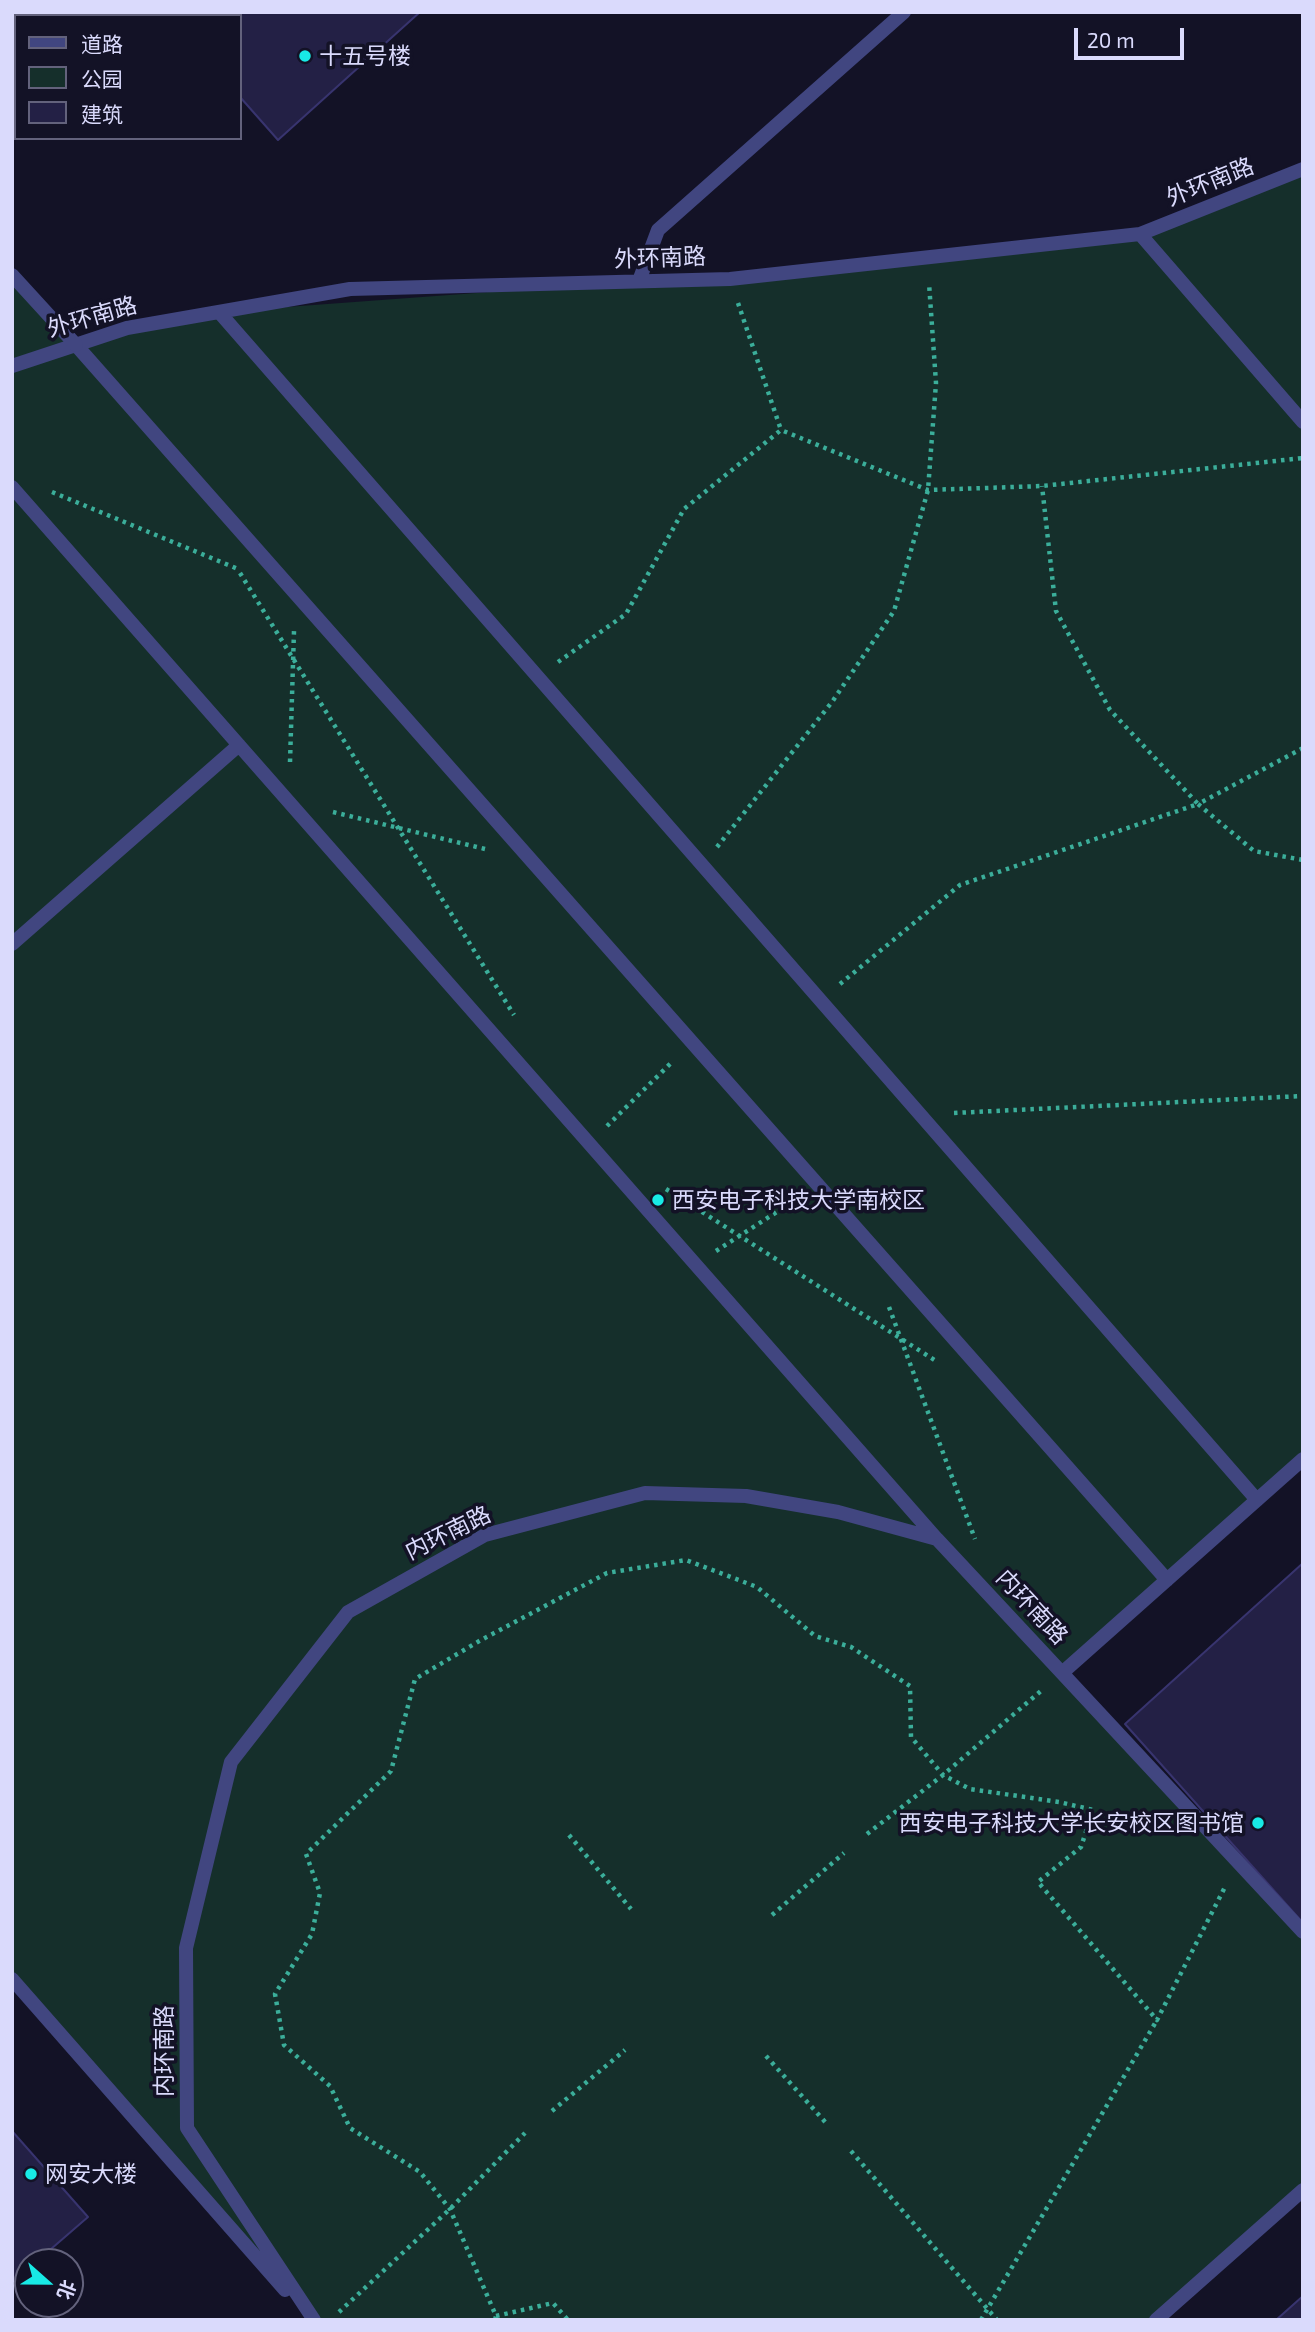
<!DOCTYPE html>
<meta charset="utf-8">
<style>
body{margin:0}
#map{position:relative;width:1315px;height:2332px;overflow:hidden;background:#131226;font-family:"Exo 2","Noto Sans SC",sans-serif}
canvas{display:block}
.frame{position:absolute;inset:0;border:14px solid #dadafc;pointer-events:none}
.legend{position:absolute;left:14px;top:14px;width:228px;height:126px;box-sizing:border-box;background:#131226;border:2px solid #63627c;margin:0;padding:9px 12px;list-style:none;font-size:21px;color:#dadafc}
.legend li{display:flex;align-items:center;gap:14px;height:35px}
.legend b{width:35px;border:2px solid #63627c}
.north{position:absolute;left:14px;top:2248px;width:70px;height:70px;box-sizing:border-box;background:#131226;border:2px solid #63627c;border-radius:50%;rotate:111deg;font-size:19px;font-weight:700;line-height:28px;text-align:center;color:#dadafc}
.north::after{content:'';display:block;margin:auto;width:24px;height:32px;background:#18eae6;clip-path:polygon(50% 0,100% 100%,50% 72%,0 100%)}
.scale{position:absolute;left:1074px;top:28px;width:110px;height:32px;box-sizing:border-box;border:4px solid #dadafc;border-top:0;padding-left:9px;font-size:21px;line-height:24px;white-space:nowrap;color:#dadafc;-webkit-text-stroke:5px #131226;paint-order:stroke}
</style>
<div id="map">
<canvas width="1315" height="2332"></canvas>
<div class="frame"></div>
<ul class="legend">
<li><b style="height:9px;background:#414680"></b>道路</li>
<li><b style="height:19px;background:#152f2b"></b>公园</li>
<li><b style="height:19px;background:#232045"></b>建筑</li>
</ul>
<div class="north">北</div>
<div class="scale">20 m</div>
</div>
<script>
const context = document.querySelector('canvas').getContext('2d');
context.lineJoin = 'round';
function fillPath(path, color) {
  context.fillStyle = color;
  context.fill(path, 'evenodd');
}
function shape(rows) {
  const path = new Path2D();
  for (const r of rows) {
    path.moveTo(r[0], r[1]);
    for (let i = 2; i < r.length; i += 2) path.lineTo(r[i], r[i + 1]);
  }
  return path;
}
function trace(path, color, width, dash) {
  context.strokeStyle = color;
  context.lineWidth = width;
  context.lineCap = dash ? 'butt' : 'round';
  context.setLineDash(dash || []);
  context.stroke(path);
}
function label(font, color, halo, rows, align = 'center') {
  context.font = font + ' "Exo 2","Noto Sans SC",sans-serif';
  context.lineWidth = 7;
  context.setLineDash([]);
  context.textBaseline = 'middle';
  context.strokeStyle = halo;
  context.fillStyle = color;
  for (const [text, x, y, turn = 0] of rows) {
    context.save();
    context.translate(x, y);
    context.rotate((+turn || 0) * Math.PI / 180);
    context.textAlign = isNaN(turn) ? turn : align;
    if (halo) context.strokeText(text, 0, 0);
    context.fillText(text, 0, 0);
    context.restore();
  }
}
const green = shape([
 [1303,169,1303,1459,1062,1673,1303,1932,1303,2190,1156,2320,311,2320,12,1979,12,275,76,345,219,312,639,281,1140,234]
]);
const building = shape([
 [164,12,420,12,278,140,240,97,240,16,167,16,164,12],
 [1303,1563,1303,1923,1125,1724,1303,1563],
 [12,2131,88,2217,36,2262,28,2262,28,2270,12,2284,12,2131],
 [1303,2296,1303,2320,1276,2320,1303,2296]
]);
const path = shape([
 [738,303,781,430],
 [52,492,238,569],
 [240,573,514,1015],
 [558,662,626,614,684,509,781,430,928,490,1042,486,1303,458],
 [1303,748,1198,804,1254,851,1303,860],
 [290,762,294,631],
 [333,812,485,849],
 [717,847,832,702,894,611,928,490,936,383,929,283],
 [840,984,960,885,1198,804,1110,710,1056,611,1042,486],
 [954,1113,1303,1096],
 [607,1126,673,1061],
 [666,1189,936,1361],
 [716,1251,797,1199],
 [889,1307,975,1539],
 [867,1834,943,1775,1042,1690],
 [569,1835,631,1909],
 [772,1915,844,1853],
 [766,2056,827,2124],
 [552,2111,625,2050],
 [851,2151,997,2320],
 [339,2312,450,2209,525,2133],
 [496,2316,553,2303,568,2320],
 [495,2320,496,2316,450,2209,420,2172,350,2128,330,2086,284,2045,275,1994,312,1934,320,1893,306,1854,391,1771,415,1679,481,1640,607,1573,686,1560,757,1587,815,1636,851,1647,910,1686,911,1737,943,1775,970,1789,1059,1802,1093,1810,1081,1847,1038,1882,1157,2020,1226,1885],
 [981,2320,1157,2020]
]);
const service = shape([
 [1140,234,1303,422],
 [639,281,658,230,904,12],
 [219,312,1257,1500],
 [76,345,1167,1580],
 [12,366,127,328,350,289,730,279,1140,234,1303,169],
 [12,487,936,1538],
 [12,944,239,745],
 [1062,1673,1303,1932],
 [12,1979,285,2290],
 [314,2320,187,2128,186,1948,231,1762,348,1612,485,1535,645,1493,746,1496,838,1512,937,1539,1062,1673,1303,1459],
 [1156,2320,1303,2190]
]);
const minor = shape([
 [12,275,76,345]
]);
const markers = [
 [305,56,7,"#18eae6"],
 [658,1200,7,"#18eae6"],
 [1258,1823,7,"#18eae6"],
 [31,2174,7,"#18eae6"]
];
const poiNames = [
 ["十五号楼",319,56],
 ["西安电子科技大学南校区",672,1200],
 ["西安电子科技大学长安校区图书馆",1244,1823,"right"],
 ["网安大楼",45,2174]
];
const streetNames = [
 ["外环南路",1210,182,-22],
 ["外环南路",660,258,-2],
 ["外环南路",92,317,-16],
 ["内环南路",448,1533,-26],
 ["内环南路",1032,1607,47],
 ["内环南路",164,2051,-90]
];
fillPath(green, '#152f2b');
fillPath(building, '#232045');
trace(building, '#38346f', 2);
trace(path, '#3bae9a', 4.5, [3.5, 5]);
trace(service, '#414680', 14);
trace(minor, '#414680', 14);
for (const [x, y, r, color] of markers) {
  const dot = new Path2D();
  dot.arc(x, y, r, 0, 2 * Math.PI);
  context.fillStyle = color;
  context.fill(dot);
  trace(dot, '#131226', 2.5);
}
label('23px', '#dadafc', '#131226', poiNames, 'left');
label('23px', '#dadafc', '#131226', streetNames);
</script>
